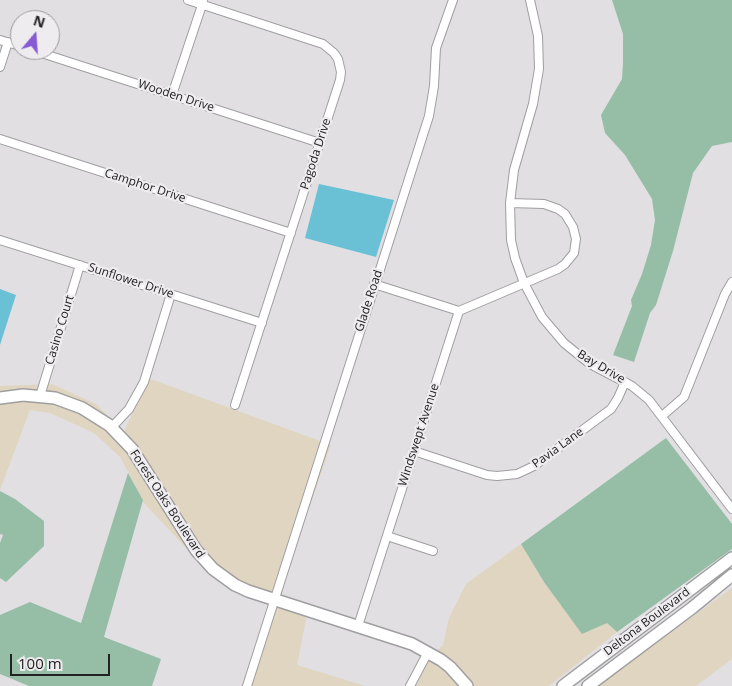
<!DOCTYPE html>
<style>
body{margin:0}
#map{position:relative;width:732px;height:686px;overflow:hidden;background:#e1dfe2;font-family:"Open Sans",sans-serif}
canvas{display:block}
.north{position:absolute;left:10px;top:10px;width:50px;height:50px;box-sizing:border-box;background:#eeecef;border:1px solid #9c9b9d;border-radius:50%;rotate:18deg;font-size:14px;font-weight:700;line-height:20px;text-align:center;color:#222223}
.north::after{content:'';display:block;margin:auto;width:18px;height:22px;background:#875bd5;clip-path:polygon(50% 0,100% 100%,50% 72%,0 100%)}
.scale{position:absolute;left:10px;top:654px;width:100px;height:22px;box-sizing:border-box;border:2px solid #222223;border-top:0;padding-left:6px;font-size:15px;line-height:18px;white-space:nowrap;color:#222223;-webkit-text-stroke:4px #eeecef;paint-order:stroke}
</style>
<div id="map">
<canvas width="732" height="686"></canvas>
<div class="north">N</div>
<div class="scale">100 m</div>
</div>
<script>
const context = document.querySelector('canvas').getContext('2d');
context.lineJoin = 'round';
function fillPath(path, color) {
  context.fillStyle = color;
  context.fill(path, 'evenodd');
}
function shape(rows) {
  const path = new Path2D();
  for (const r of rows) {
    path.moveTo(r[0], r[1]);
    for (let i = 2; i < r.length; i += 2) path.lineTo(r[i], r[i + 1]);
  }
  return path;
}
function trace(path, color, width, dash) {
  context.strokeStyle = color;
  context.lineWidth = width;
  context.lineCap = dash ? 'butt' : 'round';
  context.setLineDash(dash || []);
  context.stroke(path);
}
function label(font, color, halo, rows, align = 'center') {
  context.font = font + ' "Open Sans",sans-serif';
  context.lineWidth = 4.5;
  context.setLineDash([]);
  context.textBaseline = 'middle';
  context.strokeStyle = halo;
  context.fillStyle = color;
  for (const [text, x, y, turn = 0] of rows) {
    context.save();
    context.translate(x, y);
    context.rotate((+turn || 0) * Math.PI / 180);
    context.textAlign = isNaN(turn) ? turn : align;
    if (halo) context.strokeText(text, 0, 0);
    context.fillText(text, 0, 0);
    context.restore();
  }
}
const commercial = shape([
 [148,378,331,445,278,597,236,581,206,557,146,465,84,404,0,394,0,386,52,384,96,404,124,432],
 [9,400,54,402,94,419,120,441,193,553,186,548,143,502,143,500,120,457,94,433,50,413,30,410,0,490,0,401],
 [521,544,544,582,607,623,617,632,549,686,472,686,436,652,443,645,449,618,466,584],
 [732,588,732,659,696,686,597,686],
 [264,601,307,614,297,665,365,686,249,686,272,606],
 [430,657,439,663,462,686,416,686]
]);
const green = shape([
 [612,0,732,0,732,142,712,146,693,173,673,251,656,305,650,313,634,362,613,355,632,306,631,300,642,274,651,245,655,220,652,199,625,155,605,133,601,115,622,79,623,63,623,34],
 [666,438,732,524,732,549,617,632,607,623,582,634,544,582,521,544],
 [128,473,143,500,104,637,161,659,152,686,29,686,0,674,0,615,30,602,81,623],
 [0,491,15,499,44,521,44,546,6,582,0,578,0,543,3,535,0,534]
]);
const water = shape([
 [319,184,394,200,376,257,305,238],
 [0,289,16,295,0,345]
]);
const minor = shape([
 [188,0,323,44,334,53,338,59,341,72,340,80,235,405],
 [530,0,538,36,539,69,533,104,514,170,510,203,511,240,515,258,524,283,542,317,564,343,590,364,632,386,649,400,732,509],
 [0,40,20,46],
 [32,50,320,143],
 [0,67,8,42],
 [172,95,203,2],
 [0,139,291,233],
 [0,240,262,323],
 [374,284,459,311],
 [40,396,80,265],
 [662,416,684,397,725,294,732,282],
 [112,427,129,409,144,382,171,294],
 [414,451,487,475,497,476,517,474,534,466,611,409,618,398,625,382],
 [387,536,433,551],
 [358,626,459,311,558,269,565,264,574,253,576,239,573,227,565,214,558,209,544,204,510,203],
 [247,686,429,116,434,86,436,48,453,0],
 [410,686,428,652]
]);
const secondary = shape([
 [0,398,23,395,55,398,82,408,109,425,132,449,196,550,213,569,235,585,248,591,412,644,441,660,450,667,467,686],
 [563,686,732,558],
 [588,686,692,608,732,575]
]);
const streetNames = [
 ["Wooden Drive",176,96,18],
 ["Pagoda Drive",316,154,-72],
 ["Camphor Drive",145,186,18],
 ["Sunflower Drive",131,281,18],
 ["Glade Road",369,301,-72],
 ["Casino Court",60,330,-73],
 ["Bay Drive",601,367,31],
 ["Windswept Avenue",419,435,-72],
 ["Pavia Lane",558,448,-36],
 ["Forest Oaks Boulevard",167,504,57],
 ["Deltona Boulevard",647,622,-37]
];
fillPath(commercial, '#e0d5c0');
fillPath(green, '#96bea6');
fillPath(water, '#6ac1d5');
trace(minor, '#9f9ea0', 10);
trace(secondary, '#9f9ea0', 14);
trace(minor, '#fff', 8);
trace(secondary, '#fff', 11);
label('12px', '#222223', '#eeecef', streetNames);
</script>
